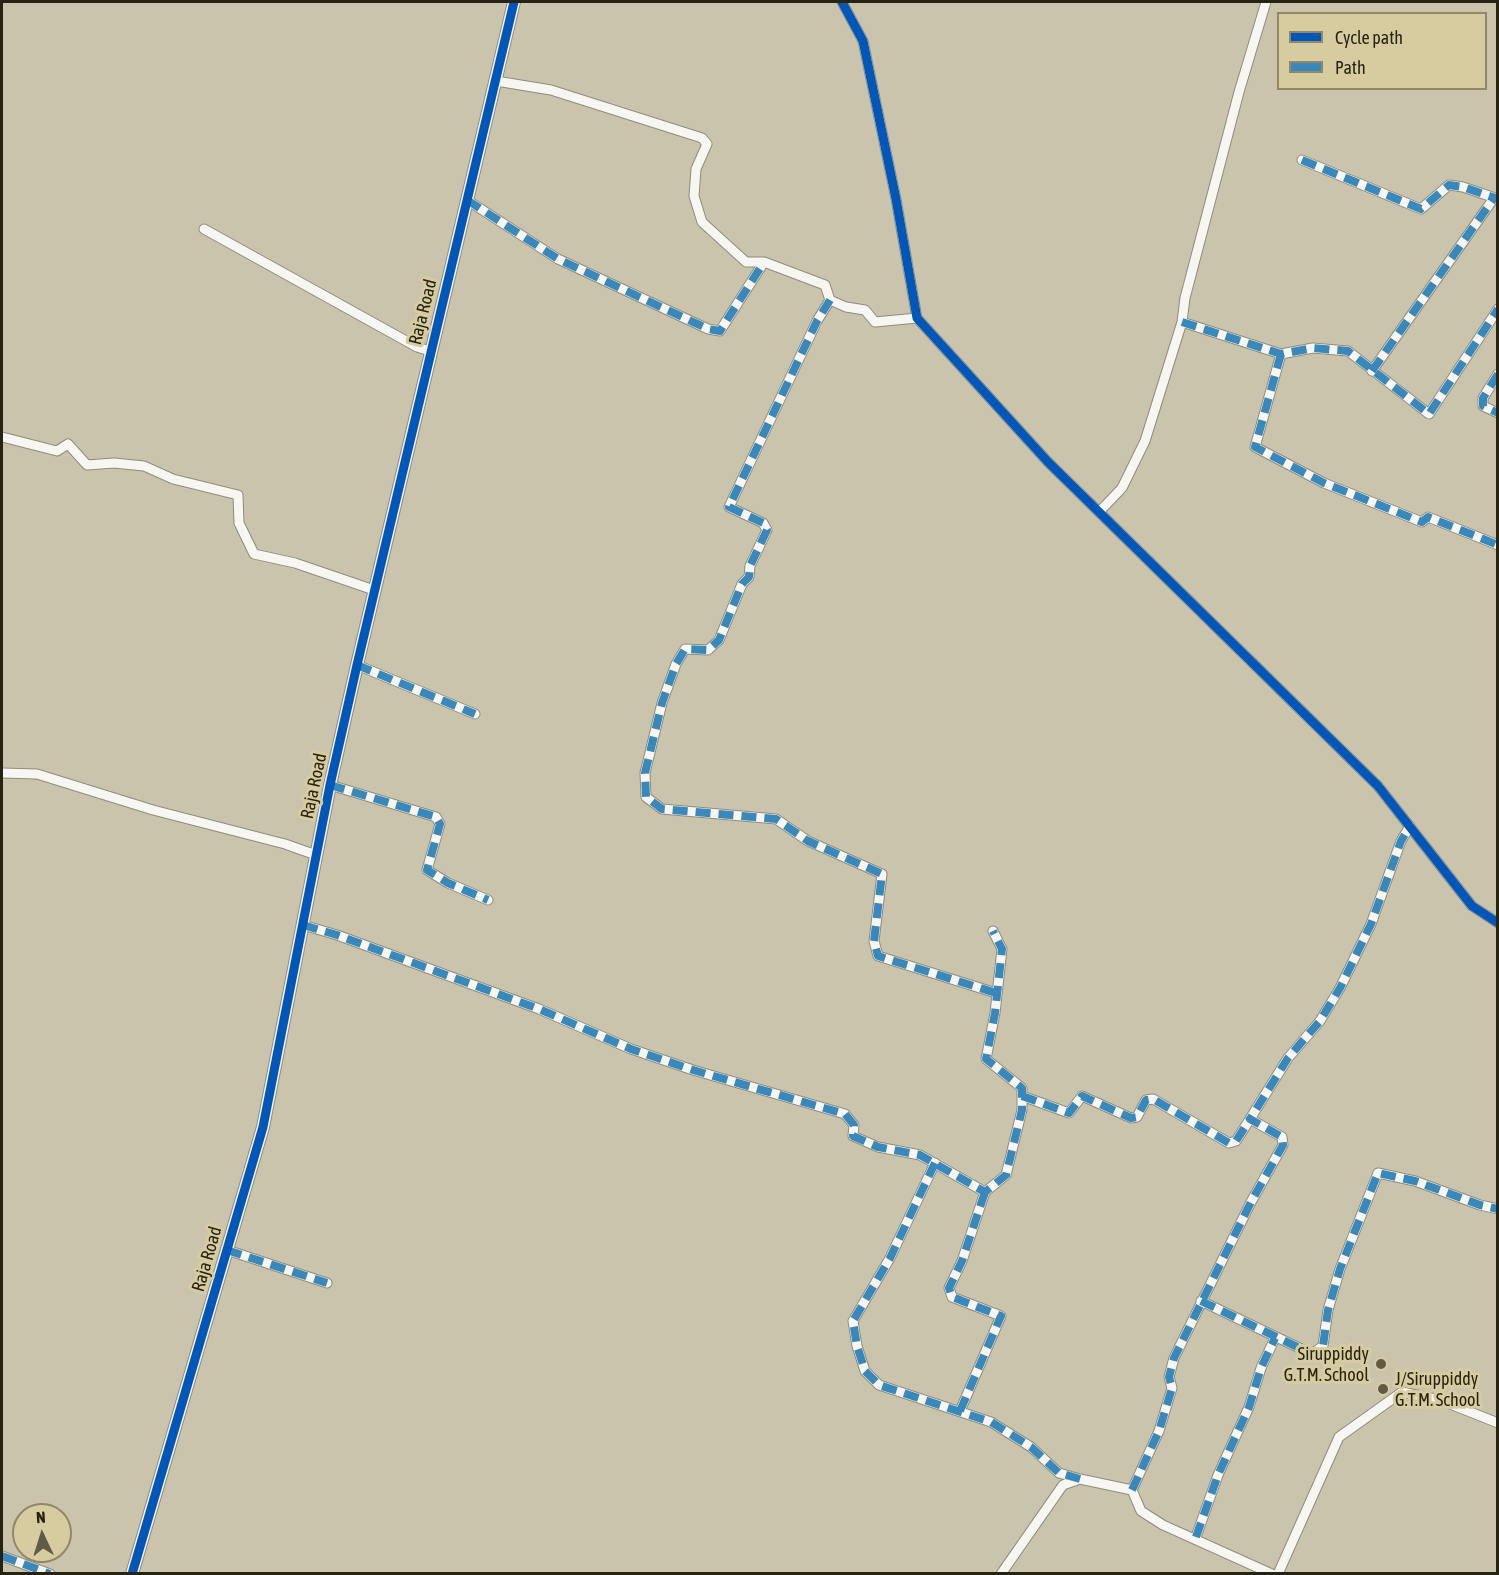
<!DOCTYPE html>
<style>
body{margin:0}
#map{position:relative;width:1499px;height:1575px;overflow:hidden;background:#cac4ad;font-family:"Asap Condensed",sans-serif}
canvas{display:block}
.frame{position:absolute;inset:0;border:3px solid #272312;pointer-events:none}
.legend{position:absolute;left:1277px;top:12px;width:210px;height:78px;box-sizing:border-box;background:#d7cba0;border:2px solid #918867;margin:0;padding:8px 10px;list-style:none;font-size:18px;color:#272312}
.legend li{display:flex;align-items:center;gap:12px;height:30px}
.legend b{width:30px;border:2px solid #918867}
.north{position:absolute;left:12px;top:1503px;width:60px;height:60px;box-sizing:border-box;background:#d7cba0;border:2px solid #918867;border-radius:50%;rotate:356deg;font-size:16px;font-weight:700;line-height:24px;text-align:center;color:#272312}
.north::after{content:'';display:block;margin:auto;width:21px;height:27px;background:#605b48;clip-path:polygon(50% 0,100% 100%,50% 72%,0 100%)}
</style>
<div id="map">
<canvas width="1499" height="1575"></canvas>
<div class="frame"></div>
<ul class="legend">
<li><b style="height:8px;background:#0057b8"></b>Cycle path</li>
<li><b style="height:8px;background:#3988bc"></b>Path</li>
</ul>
<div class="north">N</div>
</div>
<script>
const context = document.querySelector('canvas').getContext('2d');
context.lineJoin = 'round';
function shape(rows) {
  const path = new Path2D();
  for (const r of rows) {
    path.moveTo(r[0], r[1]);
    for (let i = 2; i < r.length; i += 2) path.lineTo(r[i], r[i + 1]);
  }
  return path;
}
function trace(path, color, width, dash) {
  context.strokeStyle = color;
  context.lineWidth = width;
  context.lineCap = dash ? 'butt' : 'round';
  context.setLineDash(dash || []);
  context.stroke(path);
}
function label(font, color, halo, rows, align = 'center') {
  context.font = font + ' "Asap Condensed",sans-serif';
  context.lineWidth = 6;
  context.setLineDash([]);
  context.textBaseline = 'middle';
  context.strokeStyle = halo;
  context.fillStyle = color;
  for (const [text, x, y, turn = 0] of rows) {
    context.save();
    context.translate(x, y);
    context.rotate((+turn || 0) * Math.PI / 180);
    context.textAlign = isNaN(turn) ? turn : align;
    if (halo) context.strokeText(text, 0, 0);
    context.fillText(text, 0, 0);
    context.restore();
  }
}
const street = shape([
 [842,2,863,41,896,199,917,318,1048,462,1378,786,1472,906,1498,923],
 [496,81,551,90,702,138,707,144,696,169,694,196,702,222,746,262,764,262,825,285,830,300,846,307,865,310,875,322,917,318],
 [1302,160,1421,209,1449,185,1463,187,1498,199],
 [467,200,558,259,708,329,720,331,764,262],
 [204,229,417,347,430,351],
 [830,300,817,321,729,507,763,523,767,530,750,566,749,577,742,584,719,640,708,650,685,649,676,664,662,703,645,773,646,797,662,809,776,819,808,841,882,874,874,941,878,956,996,993],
 [1182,322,1281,354,1313,348,1348,351,1429,414,1498,309],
 [1281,354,1255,447,1324,483,1422,522,1428,517,1498,545],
 [1372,371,1494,198],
 [1498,374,1483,398,1483,406,1498,413],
 [2,437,57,451,68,444,87,465,114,463,144,466,173,479,238,495,239,523,254,554,295,563,374,590],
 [1100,511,1122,488,1145,441,1182,322,1185,298,1239,92,1266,2],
 [357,665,475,714],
 [2,773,37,774,153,810,285,844,316,855],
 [330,785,436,817,440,824,427,870,448,883,488,900],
 [303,925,337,935,539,1009,631,1049,693,1070,845,1114,854,1125,853,1136,878,1147,920,1155,985,1192,1006,1175,1022,1110,1022,1088,986,1059,995,1013,1002,949,993,931],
 [1022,1096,1069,1113,1082,1096,1131,1118,1137,1117,1146,1100,1153,1099,1229,1143,1236,1141,1250,1119],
 [935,1163,890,1258,853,1321,857,1346,865,1371,879,1385,991,1422,1031,1447,1059,1473,1080,1479],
 [227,1250,327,1283],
 [1201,1301,1312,1354,1323,1346,1328,1310,1340,1269,1378,1173,1415,1181,1480,1205,1498,1209],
 [960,1411,1001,1316,952,1297,949,1288,962,1261,985,1192],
 [1132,1490,1159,1431,1172,1388,1169,1377,1174,1358,1251,1202,1283,1145,1282,1137,1250,1119,1288,1058,1320,1021,1340,988,1371,924,1401,841,1410,826],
 [1196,1537,1218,1475,1249,1407,1261,1368,1275,1338],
 [2,1556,50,1574],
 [1001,1574,1063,1485,1080,1479,1132,1490,1141,1511,1163,1525,1272,1574],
 [1278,1574,1339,1437,1402,1392,1440,1400,1498,1423]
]);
const secondary = shape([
 [132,1574,263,1127,330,785,357,665,514,2]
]);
const quiet = shape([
 [1302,160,1421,209,1449,185,1463,187,1498,199],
 [467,200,558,259,708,329,720,331,764,262],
 [830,300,817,321,729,507,763,523,767,530,750,566,749,577,742,584,719,640,708,650,685,649,676,664,662,703,645,773,646,797,662,809,776,819,808,841,882,874,874,941,878,956,996,993],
 [1182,322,1281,354,1313,348,1348,351,1429,414,1498,309],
 [1281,354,1255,447,1324,483,1422,522,1428,517,1498,545],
 [1372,371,1494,198],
 [1498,374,1483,398,1483,406,1498,413],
 [357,665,475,714],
 [330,785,436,817,440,824,427,870,448,883,488,900],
 [303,925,337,935,539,1009,631,1049,693,1070,845,1114,854,1125,853,1136,878,1147,920,1155,985,1192,1006,1175,1022,1110,1022,1088,986,1059,995,1013,1002,949,993,931],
 [1022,1096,1069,1113,1082,1096,1131,1118,1137,1117,1146,1100,1153,1099,1229,1143,1236,1141,1250,1119],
 [935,1163,890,1258,853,1321,857,1346,865,1371,879,1385,991,1422,1031,1447,1059,1473,1080,1479],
 [227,1250,327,1283],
 [1201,1301,1312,1354,1323,1346,1328,1310,1340,1269,1378,1173,1415,1181,1480,1205,1498,1209],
 [960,1411,1001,1316,952,1297,949,1288,962,1261,985,1192],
 [1132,1490,1159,1431,1172,1388,1169,1377,1174,1358,1251,1202,1283,1145,1282,1137,1250,1119,1288,1058,1320,1021,1340,988,1371,924,1401,841,1410,826],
 [1196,1537,1218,1475,1249,1407,1261,1368,1275,1338],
 [2,1556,50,1574]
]);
const cycleway = shape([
 [842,2,863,41,896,199,917,318,1048,462,1378,786,1472,906,1498,923],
 [132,1574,263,1127,330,785,357,665,514,2]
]);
const markers = [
 [1381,1364,6,"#605b48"],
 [1383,1389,6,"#605b48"]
];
const streetNames = [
 ["Raja Road",423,312,-76],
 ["Raja Road",314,786,-78],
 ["Raja Road",207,1259,-74]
];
const poiNames = [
 ["Siruppiddy",1369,1354],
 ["G.T.M. School",1369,1375],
 ["J/Siruppiddy",1395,1379,"left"],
 ["G.T.M. School",1395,1400,"left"]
];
trace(street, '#908c7a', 11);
trace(secondary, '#908c7a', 14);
trace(street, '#f7f6f3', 9);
trace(secondary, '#f4f1ef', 12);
trace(quiet, '#3988bc', 8, [15, 8]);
trace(cycleway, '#0057b8', 9);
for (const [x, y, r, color] of markers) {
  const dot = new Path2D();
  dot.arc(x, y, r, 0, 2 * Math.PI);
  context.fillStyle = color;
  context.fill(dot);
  trace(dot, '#d7cba0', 2);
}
label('18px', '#272312', '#d7cba0', streetNames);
label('18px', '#272312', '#d7cba0', poiNames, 'right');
</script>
